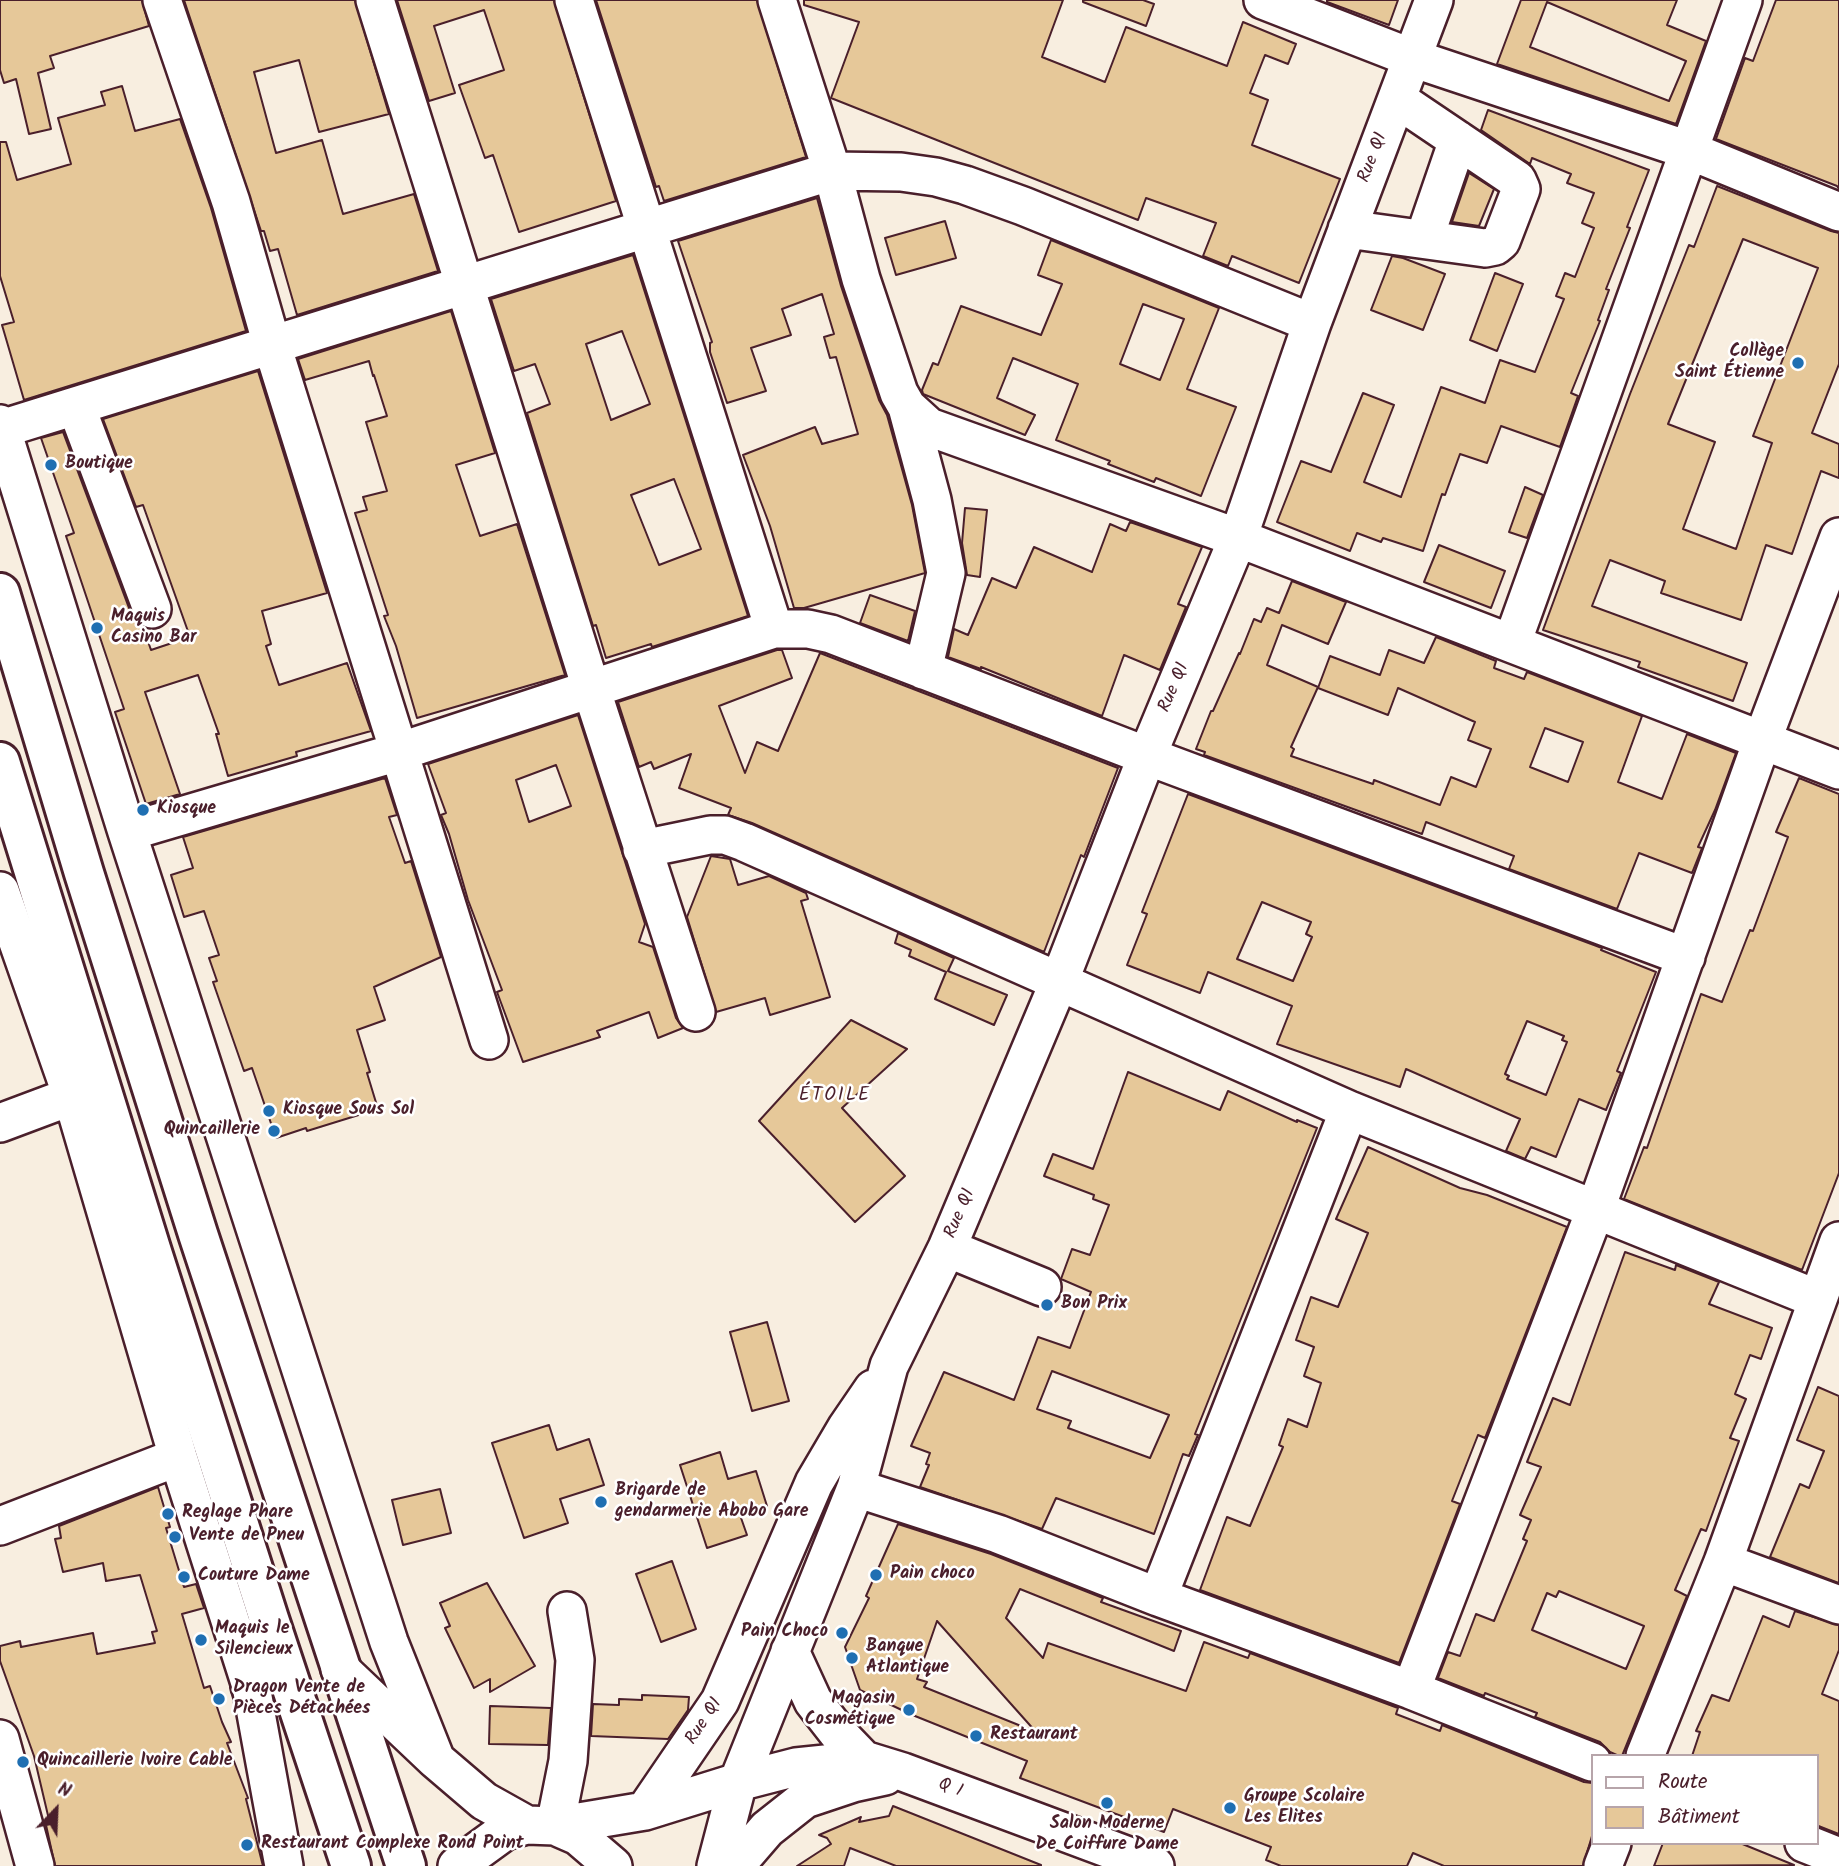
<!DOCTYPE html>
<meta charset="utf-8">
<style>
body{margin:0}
#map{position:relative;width:1839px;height:1866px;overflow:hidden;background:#f8eee0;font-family:Kalam,sans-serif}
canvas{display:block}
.legend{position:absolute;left:1591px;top:1754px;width:228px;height:91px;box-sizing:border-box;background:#fff;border:2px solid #b7a5aa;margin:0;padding:9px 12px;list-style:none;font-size:21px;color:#4a1f2b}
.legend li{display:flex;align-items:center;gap:14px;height:35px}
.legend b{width:35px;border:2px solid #b7a5aa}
.north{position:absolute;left:21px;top:1775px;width:70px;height:70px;-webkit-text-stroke:5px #fff;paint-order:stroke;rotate:23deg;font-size:19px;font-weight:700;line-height:28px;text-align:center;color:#4a1f2b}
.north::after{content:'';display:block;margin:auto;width:24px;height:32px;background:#4a1f2b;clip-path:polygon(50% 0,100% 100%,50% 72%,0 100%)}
</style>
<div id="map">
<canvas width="1839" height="1866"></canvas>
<ul class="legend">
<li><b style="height:9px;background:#fff"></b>Route</li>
<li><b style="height:19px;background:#e6c899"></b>Bâtiment</li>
</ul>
<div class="north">N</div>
</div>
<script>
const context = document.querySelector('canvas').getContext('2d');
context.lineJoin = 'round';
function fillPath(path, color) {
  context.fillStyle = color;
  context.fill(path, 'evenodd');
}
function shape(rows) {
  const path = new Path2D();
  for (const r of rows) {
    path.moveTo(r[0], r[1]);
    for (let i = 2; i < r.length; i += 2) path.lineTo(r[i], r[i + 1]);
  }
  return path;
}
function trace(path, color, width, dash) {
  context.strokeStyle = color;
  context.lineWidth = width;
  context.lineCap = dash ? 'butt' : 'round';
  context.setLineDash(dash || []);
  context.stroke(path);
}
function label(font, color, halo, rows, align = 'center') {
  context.font = font + ' Kalam,sans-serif';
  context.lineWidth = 5;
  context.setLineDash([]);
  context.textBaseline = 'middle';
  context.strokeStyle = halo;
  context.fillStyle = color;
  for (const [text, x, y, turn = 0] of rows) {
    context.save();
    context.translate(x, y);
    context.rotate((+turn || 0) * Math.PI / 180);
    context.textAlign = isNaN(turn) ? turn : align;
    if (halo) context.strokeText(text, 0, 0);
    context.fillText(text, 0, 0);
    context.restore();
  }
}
const building = shape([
 [0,0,142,0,149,26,50,56,54,68,38,73,51,129,29,134,16,79,4,83,0,70,0,0],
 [184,0,355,0,389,114,319,132,299,60,254,72,276,153,322,140,343,214,414,194,438,271,297,315,278,249,270,251,264,231,261,231,184,0],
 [397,0,554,0,616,201,519,232,493,155,485,158,459,85,504,70,484,10,434,26,455,93,429,101,397,0],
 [596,0,757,0,806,157,664,201,659,186,656,187,596,0],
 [804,0,1063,0,1042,57,1105,82,1126,27,1227,66,1243,22,1296,44,1288,64,1265,55,1250,93,1268,100,1252,145,1340,179,1299,283,1232,256,1228,266,1203,256,1216,223,1146,198,1138,220,831,98,859,22,804,5,804,0],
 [1083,0,1143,0,1154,4,1146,26,1083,2,1083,0],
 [1327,0,1398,0,1389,25,1327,2,1327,0],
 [1521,0,1677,0,1667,25,1706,41,1676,124,1497,64,1521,0],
 [1547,2,1686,61,1669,101,1530,47,1547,2],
 [1776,0,1839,0,1839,189,1837,186,1716,139,1745,58,1753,61,1776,0],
 [122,86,135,131,180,119,211,208,246,331,24,400,2,325,14,322,0,276,0,142,6,142,17,180,71,164,58,118,105,105,101,92,122,86],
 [1488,110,1649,170,1627,227,1630,228,1606,289,1609,290,1598,320,1600,321,1571,393,1578,396,1560,447,1501,426,1487,463,1460,454,1445,495,1442,494,1423,551,1383,538,1381,542,1357,533,1350,551,1277,522,1301,461,1331,472,1363,393,1394,405,1364,482,1401,497,1441,387,1485,403,1500,360,1535,372,1564,299,1556,296,1565,273,1575,277,1594,228,1582,223,1594,193,1567,183,1571,174,1532,158,1530,164,1481,130,1488,110],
 [1469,173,1494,189,1479,226,1452,222,1469,173],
 [1717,186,1831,231,1839,233,1839,364,1812,433,1839,444,1839,478,1821,471,1792,554,1766,545,1741,620,1661,593,1665,581,1610,560,1592,606,1747,663,1733,701,1638,667,1640,662,1543,630,1630,394,1689,245,1694,247,1717,186],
 [1743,239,1818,268,1753,436,1772,443,1736,549,1683,529,1715,442,1668,424,1743,239],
 [817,198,841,286,879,400,887,415,912,505,925,573,804,608,794,608,770,526,743,455,815,427,822,444,858,434,836,357,830,358,824,337,834,334,822,294,782,309,791,335,751,348,766,391,727,403,710,352,710,343,712,342,678,241,817,198],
 [945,221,956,258,896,275,885,238,945,221],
 [1051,240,1219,308,1187,389,1236,407,1201,496,1156,478,1154,482,1108,464,1110,461,1056,440,1078,384,1013,358,997,398,1035,415,1025,435,923,394,922,390,933,363,938,365,961,306,1041,335,1062,284,1038,275,1051,240],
 [1143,304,1184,319,1160,380,1120,364,1143,304],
 [633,255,748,616,652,647,651,644,606,658,596,625,593,626,527,413,550,404,535,364,514,371,491,299,633,255],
 [622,331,650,404,611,420,586,344,622,331],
 [674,479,701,549,659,565,631,495,674,479],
 [1392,256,1403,258,1445,274,1423,330,1371,310,1392,256],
 [1495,273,1523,284,1497,351,1470,340,1495,273],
 [451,311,495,453,456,465,480,536,517,524,565,675,417,718,396,646,384,616,388,615,355,513,367,510,363,497,387,491,366,422,387,416,374,375,373,376,369,361,305,380,298,359,451,311],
 [258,371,327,593,262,611,271,644,266,646,279,685,347,663,371,731,296,752,297,756,228,776,216,734,219,734,198,675,145,692,180,794,146,804,115,712,124,709,66,536,74,533,41,438,63,432,132,616,143,627,151,650,190,637,143,505,136,507,103,419,258,371],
 [1525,487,1543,495,1527,538,1509,532,1525,487],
 [965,508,987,510,980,577,967,575,962,543,965,508],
 [1130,522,1202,547,1178,604,1186,607,1160,670,1124,655,1102,716,981,667,981,669,948,657,954,629,968,635,992,578,1016,588,1034,547,1092,572,1110,524,1126,531,1130,522],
 [1439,545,1505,571,1491,608,1424,582,1439,545],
 [1292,581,1346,602,1328,644,1282,625,1267,665,1318,687,1291,747,1294,749,1291,756,1373,784,1374,780,1440,805,1451,777,1476,787,1491,749,1468,740,1475,722,1398,688,1388,715,1318,688,1330,656,1380,675,1389,650,1424,663,1436,637,1496,661,1494,668,1524,679,1527,672,1642,716,1618,782,1662,799,1687,734,1736,753,1715,810,1698,847,1702,848,1692,873,1639,853,1617,909,1509,869,1514,856,1426,822,1422,834,1204,755,1205,752,1196,749,1211,711,1213,711,1239,653,1240,654,1254,619,1261,622,1267,608,1279,613,1292,581],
 [1545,728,1583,742,1568,782,1530,767,1545,728],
 [870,595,915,611,908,641,860,623,870,595],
 [777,650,782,650,792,678,719,706,745,773,757,742,778,751,820,653,1118,768,1084,857,1081,855,1044,952,752,823,728,815,731,808,679,788,691,754,654,769,651,762,639,767,618,702,777,650],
 [578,715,645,924,639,942,653,947,676,1018,683,1028,658,1038,649,1012,597,1031,600,1037,523,1062,497,992,502,990,468,900,449,834,441,815,446,813,428,764,578,715],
 [556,765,571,806,529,822,516,780,556,765],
 [385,778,397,815,389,817,405,863,411,861,441,957,374,987,385,1020,357,1030,370,1072,367,1073,378,1109,307,1131,306,1128,276,1138,252,1068,244,1071,213,982,217,981,209,958,219,955,204,911,184,917,171,875,193,868,183,837,385,778],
 [1799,778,1839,794,1839,1173,1802,1270,1624,1199,1644,1147,1647,1148,1701,994,1722,1002,1750,930,1753,931,1788,837,1776,832,1799,778],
 [1188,794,1602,948,1601,950,1656,972,1617,1071,1621,1073,1606,1110,1579,1099,1556,1157,1531,1147,1525,1159,1506,1151,1520,1119,1406,1069,1400,1087,1277,1044,1292,1006,1208,972,1200,993,1127,965,1147,914,1142,912,1188,794],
 [1262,902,1311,922,1306,934,1312,937,1293,981,1237,959,1262,902],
 [1527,1021,1564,1036,1562,1040,1567,1042,1546,1095,1507,1079,1509,1076,1505,1074,1527,1021],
 [711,856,730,859,738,885,769,876,806,893,808,899,801,901,830,997,770,1015,765,998,716,1012,687,917,711,856],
 [898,933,954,958,948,971,1007,995,994,1025,935,999,946,972,909,956,911,950,895,943,898,933],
 [851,1020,907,1049,842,1108,905,1176,855,1222,759,1121,851,1020],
 [1128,1072,1220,1110,1228,1091,1297,1122,1297,1120,1317,1128,1195,1434,1198,1435,1189,1456,1183,1454,1154,1534,1056,1498,1042,1529,920,1487,929,1465,926,1464,930,1453,911,1446,944,1372,1014,1400,1038,1337,1070,1348,1091,1292,1061,1279,1072,1249,1090,1255,1109,1205,1093,1199,1094,1195,1044,1176,1053,1154,1093,1169,1128,1072],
 [1052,1371,1169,1415,1150,1458,1068,1428,1071,1421,1037,1409,1052,1371],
 [1368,1147,1460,1188,1487,1195,1567,1227,1485,1438,1478,1435,1452,1501,1460,1504,1399,1663,1200,1590,1227,1517,1250,1526,1283,1447,1279,1445,1288,1419,1307,1427,1321,1383,1304,1376,1314,1347,1296,1340,1311,1297,1338,1307,1368,1233,1336,1219,1368,1147],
 [1625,1252,1675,1270,1676,1265,1719,1282,1709,1304,1772,1328,1761,1359,1750,1355,1735,1394,1746,1399,1730,1438,1739,1441,1706,1531,1701,1529,1675,1590,1687,1596,1622,1756,1619,1756,1610,1752,1600,1742,1535,1717,1537,1713,1485,1693,1484,1696,1438,1678,1448,1652,1460,1656,1476,1614,1494,1621,1527,1541,1523,1539,1531,1520,1520,1515,1541,1467,1527,1462,1553,1398,1570,1405,1625,1252],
 [1559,1591,1644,1626,1626,1669,1532,1630,1547,1593,1556,1597,1559,1591],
 [767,1322,789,1401,752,1411,730,1332,767,1322],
 [1818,1387,1839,1396,1839,1583,1770,1557,1800,1484,1809,1488,1824,1451,1797,1440,1818,1387],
 [549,1425,557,1450,589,1439,604,1485,560,1499,568,1523,524,1538,492,1443,549,1425],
 [720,1452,728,1479,756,1471,767,1506,740,1515,747,1535,707,1548,680,1465,720,1452],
 [158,1487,170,1527,166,1528,184,1587,196,1584,204,1608,182,1614,204,1688,210,1686,222,1722,231,1742,227,1743,248,1798,246,1799,263,1866,55,1866,46,1825,50,1824,34,1756,0,1661,0,1646,20,1641,21,1647,93,1633,97,1654,155,1643,152,1632,157,1631,140,1575,106,1581,103,1563,63,1572,55,1539,61,1538,59,1526,158,1487],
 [440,1489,451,1533,403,1545,392,1500,440,1489],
 [898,1524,991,1554,1103,1598,1101,1602,1181,1631,1174,1651,1020,1589,1006,1618,1043,1658,1048,1643,1186,1691,1204,1642,1248,1658,1250,1653,1398,1708,1396,1714,1440,1731,1442,1725,1584,1782,1592,1783,1592,1836,1583,1866,1444,1866,1413,1853,1407,1866,1281,1866,1266,1860,1271,1847,1173,1809,1164,1832,1020,1778,1027,1761,910,1714,860,1690,845,1647,869,1598,866,1596,898,1524],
 [937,1621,1036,1732,924,1687,927,1682,917,1679,937,1621],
 [672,1561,696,1629,661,1642,636,1574,672,1561],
 [487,1583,535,1666,490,1692,490,1679,474,1688,445,1628,450,1626,440,1603,487,1583],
 [1795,1611,1839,1625,1839,1650,1822,1694,1839,1701,1839,1834,1816,1825,1816,1756,1692,1756,1700,1732,1696,1731,1712,1695,1729,1701,1763,1616,1789,1627,1795,1611],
 [642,1695,689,1697,688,1710,668,1739,591,1736,593,1704,619,1705,619,1699,642,1700,642,1695],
 [490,1706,551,1708,548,1745,489,1744,490,1706],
 [893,1806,1041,1865,1041,1866,896,1866,850,1848,844,1866,797,1866,831,1844,827,1838,819,1835,861,1817,859,1822,889,1816,893,1806],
 [1663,1843,1740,1843,1794,1865,1654,1866,1663,1843]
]);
const minor = shape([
 [162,0,231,202,272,345,489,1040],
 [375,0,591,688,696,1012],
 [574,0,774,629],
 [777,0,832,171,861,279,899,393,907,407,932,500,946,573,923,670],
 [1263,0,1412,58,1688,150,1839,212],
 [1347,229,1485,248,1495,246,1501,241,1521,189,1517,180,1397,99],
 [1424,239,1458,140],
 [76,406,152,609],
 [907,407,929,427,1238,538,1839,770],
 [0,424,127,832,389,1642,436,1760],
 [1,429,832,171,901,172,936,177,965,185,1023,206,1312,323],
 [1512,643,1743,0],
 [127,832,398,752,774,629,808,629,831,634,1147,756,1686,957],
 [642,849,710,835,725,835,744,842,1349,1110,1817,1299],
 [0,891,72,1096,178,1457,251,1686,284,1866],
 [1349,1110,1158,1597,1411,1690,1592,1762],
 [0,1123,72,1096],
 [947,1248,1042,1287],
 [856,1488,998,1534,1158,1597],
 [0,1526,178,1457],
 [1723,1562,1839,1605],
 [790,1651,813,1701,838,1733,864,1760],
 [340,1669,436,1760,484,1801,527,1825],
 [1411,1690,1595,1211,1762,741,1839,537],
 [0,1739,35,1866],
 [1645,1756,1723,1562,1839,1241],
 [645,1811,720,1701,814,1483,847,1427,873,1389],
 [555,1826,568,1761,575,1660,567,1611],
 [555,1826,578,1836,613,1866],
 [1804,1843,1839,1857],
 [457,1866,505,1831,527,1825,555,1826,645,1811,738,1782,796,1767,864,1760,903,1772,1155,1866],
 [716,1866,738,1782,856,1488,889,1366,947,1248,1059,982,1147,756,1238,538,1312,323,1434,0],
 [735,1866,767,1829,805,1799,853,1783,885,1776],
 [1603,1866,1612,1843]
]);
const major = shape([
 [0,593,84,873,198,1234,406,1866],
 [0,762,151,1249,269,1619,351,1866],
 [251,1686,269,1619]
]);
const markers = [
 [1798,363,7,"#1f6fb2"],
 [51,465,7,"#1f6fb2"],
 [97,628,7,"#1f6fb2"],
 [143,810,7,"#1f6fb2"],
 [269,1111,7,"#1f6fb2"],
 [274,1131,7,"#1f6fb2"],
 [1047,1305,7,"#1f6fb2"],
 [601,1502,7,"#1f6fb2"],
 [168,1514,7,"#1f6fb2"],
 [175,1537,7,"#1f6fb2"],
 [876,1575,7,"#1f6fb2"],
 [184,1577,7,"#1f6fb2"],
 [842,1633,7,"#1f6fb2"],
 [201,1640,7,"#1f6fb2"],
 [852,1658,7,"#1f6fb2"],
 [219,1699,7,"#1f6fb2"],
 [909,1710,7,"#1f6fb2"],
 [976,1736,7,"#1f6fb2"],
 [23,1762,7,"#1f6fb2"],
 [1107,1803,7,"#1f6fb2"],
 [1230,1808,7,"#1f6fb2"],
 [247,1845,7,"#1f6fb2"]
];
const streetNames = [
 ["Rue Q1",1374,158,-69],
 ["Rue Q1",1175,688,-67],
 ["Rue Q1",961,1214,-67],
 ["Rue Q1",705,1722,-57],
 ["Q 1",950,1789,21]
];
const poiNames = [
 ["Collège",1784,353,"right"],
 ["Saint Étienne",1784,374,"right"],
 ["Boutique",65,465],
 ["Maquis",111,618],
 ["Casino Bar",111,639],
 ["Kiosque",157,810],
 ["Kiosque Sous Sol",283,1111],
 ["Quincaillerie",260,1131,"right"],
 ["Bon Prix",1061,1305],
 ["Brigarde de",615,1492],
 ["gendarmerie Abobo Gare",615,1513],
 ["Reglage Phare",182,1514],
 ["Vente de Pneu",189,1537],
 ["Pain choco",890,1575],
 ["Couture Dame",198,1577],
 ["Maquis le",215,1630],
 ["Silencieux",215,1651],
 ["Pain Choco",828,1633,"right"],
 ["Banque",866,1648],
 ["Atlantique",866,1669],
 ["Dragon Vente de",233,1689],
 ["Pièces Détachées",233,1710],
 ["Magasin",895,1700,"right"],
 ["Cosmétique",895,1721,"right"],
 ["Restaurant",990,1736],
 ["Quincaillerie Ivoire Cable",37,1762],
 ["Groupe Scolaire",1244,1798],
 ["Les Elites",1244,1819],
 ["Salon Moderne",1107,1825,"center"],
 ["De Coiffure Dame",1107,1846,"center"],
 ["Restaurant Complexe Rond Point",261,1845]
];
const neighbourhoodNames = [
 ["ÉTOILE",835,1097]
];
fillPath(building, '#e6c899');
trace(building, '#4a1f2b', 2);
trace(minor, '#4a1f2b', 42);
trace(major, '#4a1f2b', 44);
trace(minor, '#fff', 37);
trace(major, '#fff', 38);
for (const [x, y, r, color] of markers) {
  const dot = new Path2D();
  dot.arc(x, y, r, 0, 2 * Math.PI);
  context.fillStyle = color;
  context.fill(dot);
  trace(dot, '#fff', 2.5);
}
label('18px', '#4a1f2b', '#fff', streetNames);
label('bold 18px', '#4a1f2b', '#fff', poiNames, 'left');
context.letterSpacing = '2px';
label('19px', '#4a1f2b', '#fff', neighbourhoodNames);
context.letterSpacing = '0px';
</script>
